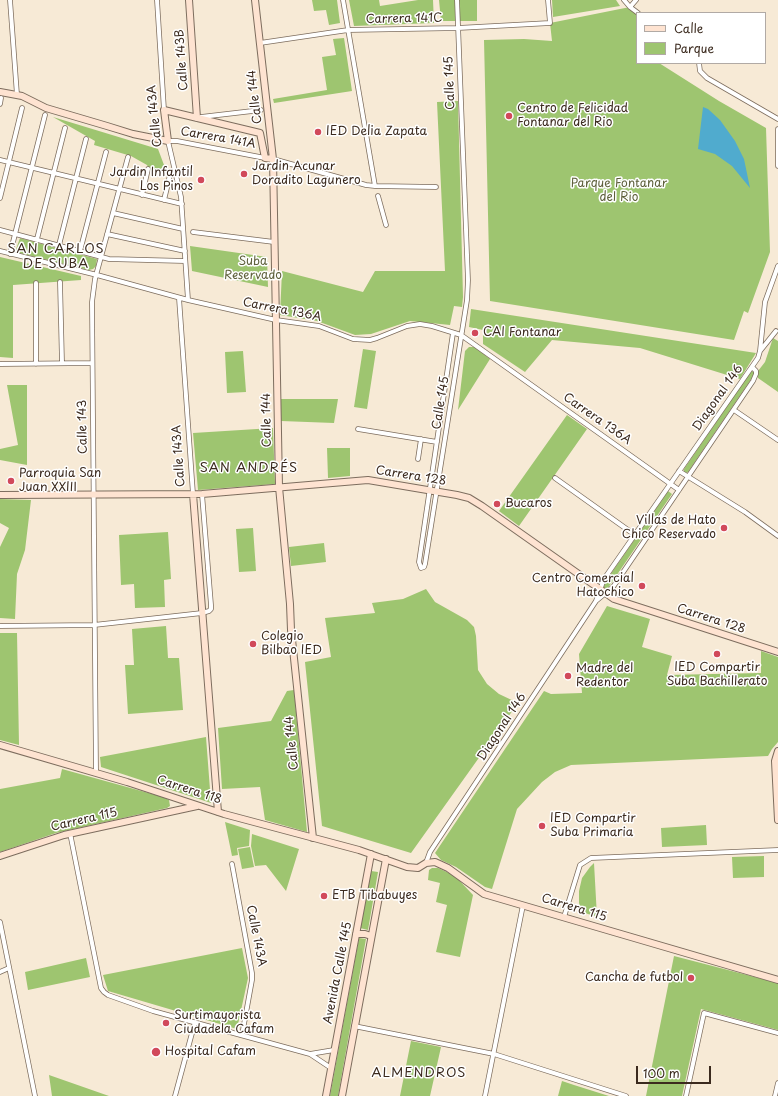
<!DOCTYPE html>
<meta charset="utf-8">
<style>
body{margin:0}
#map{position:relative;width:778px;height:1096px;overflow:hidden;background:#f7ead6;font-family:"Playpen Sans",sans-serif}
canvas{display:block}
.legend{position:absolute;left:636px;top:12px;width:130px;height:52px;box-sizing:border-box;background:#fff;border:1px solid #b1aaa5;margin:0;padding:5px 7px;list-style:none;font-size:12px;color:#3b2a1e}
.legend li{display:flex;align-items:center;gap:8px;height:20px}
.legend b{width:20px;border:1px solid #b1aaa5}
.scale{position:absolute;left:636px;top:1066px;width:75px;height:18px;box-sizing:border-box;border:2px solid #3b2a1e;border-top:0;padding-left:5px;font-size:12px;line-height:14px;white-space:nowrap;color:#3b2a1e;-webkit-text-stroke:3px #fff;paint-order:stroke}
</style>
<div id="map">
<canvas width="778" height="1096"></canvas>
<ul class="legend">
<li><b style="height:5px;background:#fee3d1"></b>Calle</li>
<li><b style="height:11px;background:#9ec570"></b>Parque</li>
</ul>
<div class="scale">100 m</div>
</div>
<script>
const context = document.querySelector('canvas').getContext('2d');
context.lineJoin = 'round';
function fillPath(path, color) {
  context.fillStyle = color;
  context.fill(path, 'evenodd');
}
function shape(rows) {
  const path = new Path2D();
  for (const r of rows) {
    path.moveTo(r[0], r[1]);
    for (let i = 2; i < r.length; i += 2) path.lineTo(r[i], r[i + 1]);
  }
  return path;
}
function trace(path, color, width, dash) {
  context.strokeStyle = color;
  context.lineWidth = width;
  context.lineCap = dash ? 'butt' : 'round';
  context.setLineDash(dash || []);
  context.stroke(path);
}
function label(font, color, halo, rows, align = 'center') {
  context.font = font + ' "Playpen Sans",sans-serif';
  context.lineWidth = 3;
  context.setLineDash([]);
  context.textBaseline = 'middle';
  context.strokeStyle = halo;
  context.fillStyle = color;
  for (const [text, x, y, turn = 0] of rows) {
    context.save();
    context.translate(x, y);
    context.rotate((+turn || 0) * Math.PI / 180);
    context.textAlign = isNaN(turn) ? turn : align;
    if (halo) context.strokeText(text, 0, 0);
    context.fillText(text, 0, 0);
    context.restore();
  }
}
const green = shape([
 [312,0,337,0,340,23,329,25,326,10,314,11],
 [349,0,379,0,380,6,418,0,433,0,434,23,354,26],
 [439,0,477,0,477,21,441,21],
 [552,0,616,0,620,6,553,17],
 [630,7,637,13,637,63,659,63,719,101,766,128,770,252,748,313,744,311,734,340,490,301,484,40,524,39,552,41,550,23],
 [344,38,352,91,274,103,273,99,327,90,322,57,336,55,333,39],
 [458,101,463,297,462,307,454,306,450,325,410,321,371,334,355,335,317,321,280,315,282,271,363,292,375,271,445,271,437,102],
 [53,117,158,149,167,173,148,167,147,165,131,156,94,145,95,141],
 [20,238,97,259,96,266,93,269,89,270,15,252],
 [190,246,267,257,268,287,192,271],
 [0,257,81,276,81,280,13,285,13,358,0,357],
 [471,309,756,353,740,379,640,348,552,340,525,372,483,344,483,330,469,327],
 [773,338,778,341,778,392,758,378,758,371,765,362],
 [469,347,475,347,490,359,458,410,465,351],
 [363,349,376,351,367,409,354,407],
 [243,351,246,392,227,393,225,352],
 [751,371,754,372,754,375,688,472,686,473,684,472,684,469],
 [7,385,27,385,27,465,0,460,0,449,18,445],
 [281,399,338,399,334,423,281,421],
 [567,415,587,429,519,526,499,511],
 [273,428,275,484,198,490,193,433],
 [327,448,350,448,350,476,328,478],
 [668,491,672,494,610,585,607,590,603,588,610,575],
 [0,499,31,500,25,550,17,574,15,619,0,618,0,547,9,528,0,523],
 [253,528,256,571,239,572,236,529],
 [168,532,171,579,164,580,165,607,135,608,134,584,121,585,119,535],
 [324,543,326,562,291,566,289,547],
 [426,589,435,602,467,620,474,627,476,636,478,670,487,684,499,694,518,703,411,853,322,826,305,662,331,657,325,618,375,613,372,603,403,599],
 [607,606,650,619,642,647,672,656,667,675,761,673,761,651,778,657,778,742,772,749,768,756,571,765,555,772,542,782,517,809,492,889,485,887,456,867,441,860,435,853,544,691,551,694,582,693,579,654],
 [166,626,168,658,179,658,183,710,128,714,125,665,134,665,132,629],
 [0,633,17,633,19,745,0,740],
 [294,690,307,832,265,820,260,787,222,789,218,728,271,721,287,691],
 [206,737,211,803,101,767,100,757],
 [62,769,163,797,169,800,170,806,167,808,56,833,0,852,0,789,60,778],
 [225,822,250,830,249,846,237,848,238,855,232,856],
 [706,825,707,845,662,847,661,828],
 [252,834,299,849,286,891,266,865,255,866,251,846],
 [250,847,254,867,242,869,238,849],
 [764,856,764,877,733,878,732,857],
 [594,863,597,917,585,913,581,909,579,903,579,891,582,878,590,867],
 [432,868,438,868,449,873,457,878,473,895,460,957,436,952,447,905,436,902,440,883,428,880,429,870],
 [371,871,378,872,368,930,360,928],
 [359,938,366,939,338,1096,330,1096],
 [242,948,248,978,237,1029,108,991,103,975],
 [674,956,778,983,778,1030,701,1009,682,1096,646,1096],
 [86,958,90,977,28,990,25,972],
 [411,1041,441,1047,430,1096,400,1096],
 [49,1075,109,1096,52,1096],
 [562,1081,574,1085,609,1096,558,1096]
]);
const water = shape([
 [703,107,708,109,720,120,735,141,744,159,750,188,732,166,715,154,698,149]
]);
const street = shape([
 [10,0,17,95],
 [157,0,164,110],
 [343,0,375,186],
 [624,0,630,7,638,13],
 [630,7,636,0],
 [260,43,348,30,458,28,550,23,548,0],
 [699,63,700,71,707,78,778,119],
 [0,104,1,98],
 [201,117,261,110],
 [778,129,778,166],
 [273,159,366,185,375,186,436,187],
 [0,160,182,204],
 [142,195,148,169],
 [378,196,386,225],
 [0,198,22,108],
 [164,200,170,175,175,170],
 [113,213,183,229],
 [0,230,109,259,185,261],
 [193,232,274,242],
 [107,234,185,251],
 [37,239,65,128],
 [59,245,86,139],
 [0,251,97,275,188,300,276,320,319,326,353,339,370,340,377,338,407,326,420,324,432,326,461,335,679,490],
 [80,251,106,152],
 [10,254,45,115],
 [60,282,62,363],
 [36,283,36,364],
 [179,298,193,494],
 [188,300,181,197,168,141,177,141,265,158],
 [453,333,419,562,421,568,424,567,425,564,467,300,468,280,457,0],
 [760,351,776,331],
 [0,364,92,363],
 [734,410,778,440],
 [358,429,437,442],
 [418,459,421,439],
 [679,471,745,512,778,536],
 [555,478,635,535],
 [596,601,613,587,753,381,756,374,756,371,752,367],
 [0,626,94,625,202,613,209,611,211,609,211,605,202,494],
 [96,773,92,302,95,279,128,157],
 [70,833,101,988,104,992,108,995,153,1011,310,1054,331,1068],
 [426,863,430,852,596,601,604,579,758,358,760,351,765,302,778,266],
 [232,864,252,973,252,980,242,1035],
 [564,917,580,865,591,858,778,850],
 [0,922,35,1096],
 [0,972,9,968],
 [354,1026,494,1054,626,1096],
 [310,1054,334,1050],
 [175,1096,195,1022],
 [485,1096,523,905],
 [686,1096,704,1013,778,1033],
 [775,1096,778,1083]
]);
const secondary = shape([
 [189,0,197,118],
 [255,0,273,159,279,487,290,604,291,630,313,838],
 [0,92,22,96,46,108,107,126,133,134,168,141,164,110,260,133,265,158,273,159],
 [193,494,218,812],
 [0,495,202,494,368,480,457,495,469,498,482,506,614,599,778,652],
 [0,745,127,782,224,814,359,850,407,867,418,868,426,863,435,862,448,868,484,894,778,980],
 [778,751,775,761,778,820],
 [0,856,64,835,197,806],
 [356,934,365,934,371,936],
 [326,1096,371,854],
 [342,1096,386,859]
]);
const markers = [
 [509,116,4,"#d1495b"],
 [318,132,4,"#d1495b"],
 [244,174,4,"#d1495b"],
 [201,180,4,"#d1495b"],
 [475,333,4,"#d1495b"],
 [11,481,4,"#d1495b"],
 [497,504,4,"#d1495b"],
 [724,528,4,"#d1495b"],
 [642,586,4,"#d1495b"],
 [253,644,4,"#d1495b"],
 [717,654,4,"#d1495b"],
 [568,676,4,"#d1495b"],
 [542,826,4,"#d1495b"],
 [324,896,4,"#d1495b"],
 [691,978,4,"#d1495b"],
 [166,1023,4,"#d1495b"],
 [156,1052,5,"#d1495b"]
];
const streetNames = [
 ["Carrera 141C",404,19,-1],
 ["Calle 143B",182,60,-94],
 ["Calle 145",450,83,-92],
 ["Calle 144",255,97,-97],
 ["Calle 143A",155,116,-96],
 ["Carrera 141A",218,138,10],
 ["Carrera 136A",282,310,11],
 ["Diagonal 146",718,398,-55],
 ["Calle 145",441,403,-81],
 ["Carrera 136A",597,419,35],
 ["Calle 144",267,420,-91],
 ["Calle 143",83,427,-91],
 ["Calle 143A",179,456,-94],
 ["Carrera 128",411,476,9],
 ["Carrera 128",711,619,18],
 ["Diagonal 146",502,727,-57],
 ["Calle 144",292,743,-96],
 ["Carrera 118",189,790,18],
 ["Carrera 115",84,820,-13],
 ["Carrera 115",574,908,17],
 ["Calle 143A",256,936,79],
 ["Avenida Calle 145",338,973,-79]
];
const poiNames = [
 ["Centro de Felicidad",517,109],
 ["Fontanar del Rio",517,123],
 ["IED Delia Zapata",326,132],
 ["Jardin Acunar",252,167],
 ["Doradito Lagunero",252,181],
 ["Jardin Infantil",193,173,"right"],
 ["Los Pinos",193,187,"right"],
 ["CAI Fontanar",483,333],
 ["Parroquia San",19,474],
 ["Juan XXIII",19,488],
 ["Bucaros",505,504],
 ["Villas de Hato",716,521,"right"],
 ["Chico Reservado",716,535,"right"],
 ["Centro Comercial",634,579,"right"],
 ["Hatochico",634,593,"right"],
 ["Colegio",261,637],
 ["Bilbao IED",261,651],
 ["IED Compartir",717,668,"center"],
 ["Suba Bachillerato",717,682,"center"],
 ["Madre del",576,669],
 ["Redentor",576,683],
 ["IED Compartir",550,819],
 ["Suba Primaria",550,833],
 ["ETB Tibabuyes",332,896],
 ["Cancha de futbol",683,978,"right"],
 ["Surtimayorista",174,1016],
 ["Ciudadela Cafam",174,1030],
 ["Hospital Cafam",165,1052]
];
const parkNames = [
 ["Parque Fontanar",619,184],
 ["del Rio",619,198],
 ["Suba",253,262],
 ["Reservado",253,276]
];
const neighbourhoodNames = [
 ["SAN CARLOS",56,249],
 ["DE SUBA",56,264],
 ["SAN ANDRÉS",249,468],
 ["ALMENDROS",419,1073]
];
fillPath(green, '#9ec570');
fillPath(water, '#50abce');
trace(street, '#7d6d5e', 5.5);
trace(secondary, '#7d6d5e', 8);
trace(street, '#fff', 4);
trace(secondary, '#fee3d1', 6);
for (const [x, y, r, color] of markers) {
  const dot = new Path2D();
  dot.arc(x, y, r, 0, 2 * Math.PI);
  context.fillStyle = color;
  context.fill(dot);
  trace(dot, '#fff', 1.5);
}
label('12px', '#3b2a1e', '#fff', streetNames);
label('12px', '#3b2a1e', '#fff', poiNames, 'left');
label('12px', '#5e603b', '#fff', parkNames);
context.letterSpacing = '1px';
label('13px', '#3b2a1e', '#fff', neighbourhoodNames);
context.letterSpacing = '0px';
</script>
